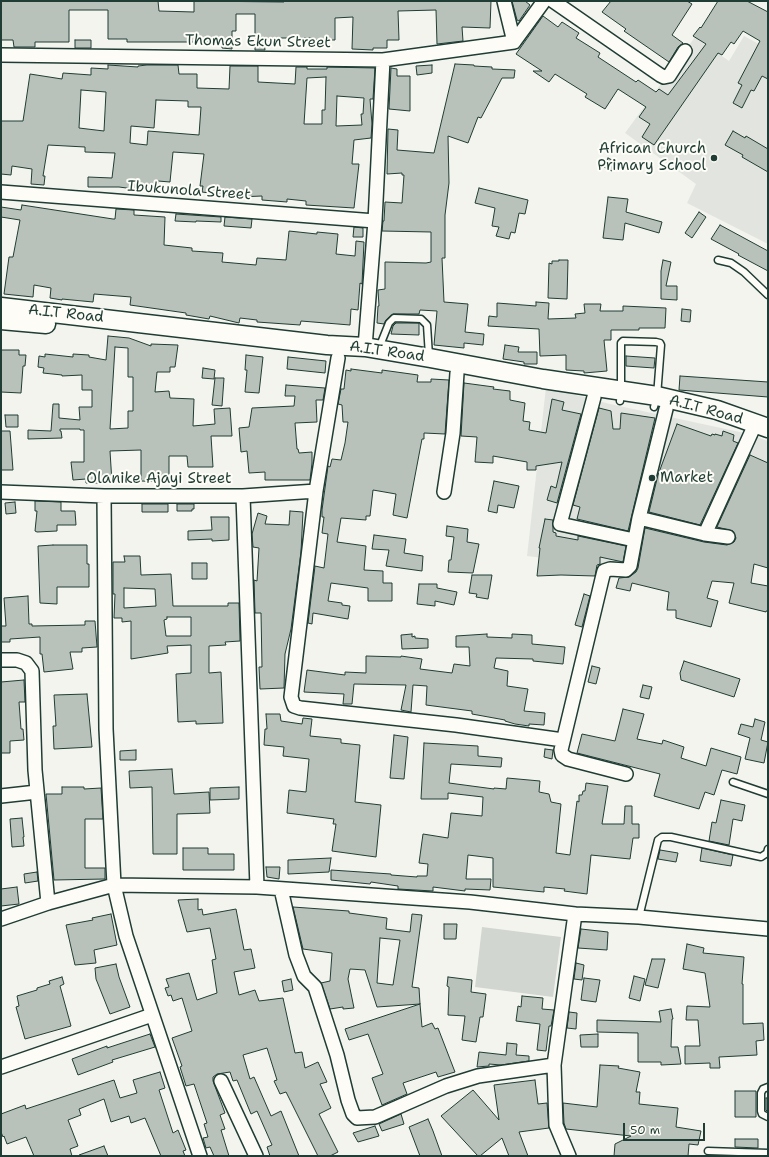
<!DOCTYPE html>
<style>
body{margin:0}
#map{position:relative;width:769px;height:1157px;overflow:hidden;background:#f4f4ef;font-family:"Shantell Sans",sans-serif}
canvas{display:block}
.frame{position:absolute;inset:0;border:2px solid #1f3d34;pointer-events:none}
.scale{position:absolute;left:623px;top:1123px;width:82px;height:18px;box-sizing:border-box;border:2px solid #1f3d34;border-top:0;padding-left:5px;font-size:12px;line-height:14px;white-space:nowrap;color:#1f3d34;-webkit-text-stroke:3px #fdfcf7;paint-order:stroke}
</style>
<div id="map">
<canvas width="769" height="1157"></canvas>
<div class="frame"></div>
<div class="scale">50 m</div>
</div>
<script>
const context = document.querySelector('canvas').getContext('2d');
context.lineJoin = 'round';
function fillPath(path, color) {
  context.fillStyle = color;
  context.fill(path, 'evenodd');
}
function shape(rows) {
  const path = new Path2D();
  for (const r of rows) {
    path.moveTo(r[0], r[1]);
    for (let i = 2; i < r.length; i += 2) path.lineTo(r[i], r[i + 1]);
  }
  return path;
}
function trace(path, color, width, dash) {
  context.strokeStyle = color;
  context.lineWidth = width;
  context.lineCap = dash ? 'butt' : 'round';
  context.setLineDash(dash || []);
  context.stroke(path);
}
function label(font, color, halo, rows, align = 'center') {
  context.font = font + ' "Shantell Sans",sans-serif';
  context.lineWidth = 4;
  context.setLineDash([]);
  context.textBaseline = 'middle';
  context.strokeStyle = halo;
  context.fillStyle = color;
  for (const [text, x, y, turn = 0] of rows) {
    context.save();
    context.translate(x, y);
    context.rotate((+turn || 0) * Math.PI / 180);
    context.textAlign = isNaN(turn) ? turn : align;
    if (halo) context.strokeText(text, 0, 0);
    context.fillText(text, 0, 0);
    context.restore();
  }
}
const built = shape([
 [744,36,768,49,768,244,687,203,696,184,625,133,695,37,729,61],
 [546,387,610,404,749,434,768,441,768,515,752,543,671,574,527,556]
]);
const green = shape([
 [482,927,561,937,553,997,475,987]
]);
const building = shape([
 [1,1,158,1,159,11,194,12,194,1,284,2,284,1,491,1,490,28,462,27,463,41,437,44,436,10,398,11,399,40,387,40,387,48,373,48,373,50,352,49,353,17,335,18,335,40,312,40,313,38,280,38,280,41,264,41,265,50,255,50,255,14,236,14,236,31,232,31,232,49,222,48,222,42,127,42,127,39,108,39,108,10,69,10,69,42,35,42,35,47,14,47,13,40,1,40,1,1],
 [512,1,525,1,530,5,519,21,517,20,512,1],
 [611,1,687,1,692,4,672,35,683,43,678,47,669,62,624,31,626,29,602,12,611,1],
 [718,1,747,1,768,12,768,79,762,76,754,91,751,90,742,108,733,103,742,85,738,83,760,41,743,31,734,44,731,42,722,55,718,53,654,145,642,137,650,124,639,117,646,107,618,89,605,109,585,97,587,94,555,74,549,82,533,71,542,71,516,54,543,16,558,27,562,22,579,33,576,38,600,53,598,57,636,82,638,80,656,92,659,89,668,95,706,44,693,36,700,27,701,28,718,1],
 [75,40,91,40,91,48,75,48,75,40],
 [455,64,474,65,474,66,492,67,492,69,515,70,514,78,502,78,481,118,478,117,468,143,448,136,449,183,445,215,445,258,442,258,444,302,468,304,465,332,484,334,483,345,464,343,464,348,434,345,437,311,420,310,419,314,393,314,386,320,384,324,377,323,378,306,379,306,378,290,385,289,385,262,426,263,431,262,431,232,382,231,383,221,384,221,385,202,402,203,404,175,402,175,402,173,387,174,388,129,398,130,397,150,434,153,455,64],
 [108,65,138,67,138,66,147,65,178,65,179,74,197,74,197,88,229,89,230,66,258,66,258,82,295,84,296,67,307,67,307,69,327,69,327,67,375,68,373,99,370,99,372,124,371,138,354,140,352,164,359,164,354,208,306,205,306,201,287,199,287,202,262,200,262,196,238,197,202,192,203,186,200,186,204,154,173,152,170,182,158,181,157,192,119,187,88,187,88,177,112,178,115,153,85,152,85,147,48,145,43,176,45,176,44,185,31,184,32,169,12,166,11,175,1,174,1,121,23,121,30,74,62,79,63,73,91,75,91,68,108,69,108,65],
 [326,77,325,110,322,110,322,124,304,124,307,78,326,77],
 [81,90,106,92,104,131,79,128,81,90],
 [337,96,364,98,363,114,361,114,362,125,336,126,337,96],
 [156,100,188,101,188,107,201,107,199,135,148,131,147,145,130,143,131,126,154,128,156,100],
 [432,65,432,73,417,75,416,66,432,65],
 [391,68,397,69,397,76,410,76,410,111,389,109,391,68],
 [733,131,745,138,746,136,768,149,768,172,742,157,743,155,725,145,733,131],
 [608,158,616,162,612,171,604,167,608,158],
 [479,188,528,200,525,214,519,213,515,233,511,232,509,239,496,236,499,227,492,226,495,208,475,203,479,188],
 [608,197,628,199,626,212,662,222,659,233,625,223,623,240,603,238,608,197],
 [22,205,113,219,115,219,116,209,134,210,134,215,165,217,164,245,192,248,192,251,223,253,222,262,256,265,257,258,286,260,289,231,317,234,317,232,338,234,336,254,355,256,356,241,364,242,362,284,360,283,358,310,351,309,350,325,301,321,300,325,257,322,257,320,240,318,239,323,210,316,209,319,186,315,186,313,130,305,131,297,94,294,93,302,62,299,62,300,50,298,51,288,34,285,33,297,4,294,9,257,13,257,20,220,1,217,1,207,21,210,22,205],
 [699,212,706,217,692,238,685,233,699,212],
 [176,214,221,217,221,222,196,221,196,222,175,221,176,214],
 [225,217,252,219,251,228,224,226,225,217],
 [720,225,768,251,768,271,738,255,739,254,711,239,720,225],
 [354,227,363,228,363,237,353,237,354,227],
 [559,260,568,260,567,299,548,298,549,263,552,264,552,261,559,261,559,260],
 [663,260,671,262,666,286,677,286,677,300,661,299,661,271,663,260],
 [536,302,549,303,548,319,576,318,575,314,585,313,584,304,601,304,600,311,623,311,623,306,666,308,665,328,639,328,639,330,611,330,611,340,604,340,607,371,584,373,584,371,566,370,566,355,540,356,539,329,488,326,489,316,497,317,497,303,536,306,536,302],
 [682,309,691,310,690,322,681,321,682,309],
 [396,323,419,323,419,335,391,334,393,326,396,323],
 [108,336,129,338,151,346,151,344,178,345,175,367,170,367,170,372,157,372,155,392,169,391,170,398,194,399,193,426,215,424,214,409,230,408,232,436,211,436,213,467,188,467,187,456,169,456,169,482,141,481,141,450,110,451,112,483,86,483,86,479,73,480,71,462,84,462,84,430,80,430,80,429,60,429,60,431,61,431,62,438,28,439,28,430,51,431,53,404,59,404,59,418,80,420,79,407,92,407,92,390,82,390,82,375,62,376,62,375,43,373,44,368,38,367,39,356,45,357,45,354,73,357,73,354,89,355,89,357,106,360,108,336],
 [115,347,128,348,128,377,133,377,133,411,128,411,128,428,110,429,115,347],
 [505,345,519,347,518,352,537,352,537,364,524,364,524,362,503,359,505,345],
 [1,350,19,350,19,355,26,355,25,366,23,366,21,393,1,392,1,350],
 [246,355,263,357,259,393,245,392,247,370,245,370,246,355],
 [626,356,655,358,654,368,626,366,626,356],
 [288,357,326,361,325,373,287,369,288,357],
 [203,368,215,370,214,379,202,378,203,368],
 [351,369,382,373,382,370,418,375,417,382,431,382,431,379,449,380,445,434,424,433,424,439,422,439,407,518,393,515,396,494,373,490,370,516,366,516,366,520,341,518,337,542,366,546,364,570,383,571,383,583,392,583,392,601,368,601,368,588,331,583,328,601,342,603,342,605,350,606,348,619,313,613,312,624,308,623,315,566,324,568,328,534,322,533,324,517,322,517,322,510,328,466,330,467,332,459,341,460,345,443,348,422,343,422,342,405,338,404,341,389,344,389,346,370,351,371,351,369],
 [680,376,768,382,768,397,679,390,680,376],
 [215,378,224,378,222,406,212,405,215,378],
 [464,383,494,387,493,389,510,391,510,400,525,403,523,421,530,422,529,430,546,433,552,399,564,402,562,410,581,414,557,503,547,500,551,486,556,488,562,462,536,466,536,470,527,470,527,462,493,456,493,463,475,462,477,437,461,436,464,383],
 [286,385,325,388,323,400,316,400,317,422,295,423,297,449,298,449,299,453,312,452,312,463,310,480,265,480,265,472,249,473,247,451,241,452,239,428,249,427,252,408,294,406,295,396,285,396,286,385],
 [599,408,611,411,613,429,620,429,621,413,655,418,628,531,577,519,580,507,573,505,599,408],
 [5,415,18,415,18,427,6,427,5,415],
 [677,424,711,436,712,434,715,435,715,434,722,436,723,431,734,435,733,441,738,443,700,525,649,512,658,475,677,424],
 [1,431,10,431,13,470,1,470,1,431],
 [750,455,768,463,768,568,754,564,751,583,768,586,768,611,766,611,766,612,729,603,734,583,712,581,707,598,718,601,711,627,676,618,676,610,667,610,669,592,632,583,630,591,616,588,619,578,629,577,636,572,638,568,645,528,704,542,727,545,734,542,736,538,733,531,717,527,750,455],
 [494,481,519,486,514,508,498,505,497,513,488,511,494,481],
 [35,501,61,502,61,511,75,511,76,525,57,525,57,531,37,532,35,531,37,511,35,511,35,501],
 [15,502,16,513,6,514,5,503,15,502],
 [142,504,168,504,168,512,142,512,142,504],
 [177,504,194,504,194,509,192,509,192,511,177,511,177,504],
 [290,511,303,512,301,552,291,629,285,654,284,688,260,689,259,667,262,667,261,613,255,613,254,580,257,581,259,548,253,547,252,534,258,513,267,516,265,524,289,525,290,511],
 [211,517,229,517,229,540,212,541,212,539,188,540,188,531,212,530,211,517],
 [545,519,553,520,553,532,556,533,556,536,578,540,578,536,626,546,623,562,600,557,600,564,597,565,595,576,561,575,537,576,540,548,539,548,545,519],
 [447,526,468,529,467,542,479,544,473,573,448,572,449,560,451,560,454,537,446,536,447,526],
 [374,535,406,539,404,553,423,556,422,571,386,566,389,550,372,549,374,535],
 [53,545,87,545,87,564,89,564,89,587,57,587,57,604,40,603,38,546,53,545],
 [124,556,140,556,141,575,171,574,173,606,228,606,228,603,239,603,240,641,225,642,226,645,209,646,209,673,221,672,223,723,196,724,196,721,178,722,176,674,191,673,191,645,167,646,168,653,131,659,131,621,122,622,122,618,114,618,115,594,113,594,113,562,125,562,124,556],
 [124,588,155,589,156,606,124,608,124,588],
 [167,617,191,617,191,636,166,636,164,620,167,619,167,617],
 [192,563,207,563,207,579,192,579,192,563],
 [472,575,492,575,488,599,476,597,477,594,469,593,472,575],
 [419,584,437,584,437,588,457,592,454,605,435,601,435,606,417,604,419,584],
 [584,594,590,596,582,627,575,625,584,594],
 [28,596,29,624,32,624,32,626,85,625,85,621,95,621,97,647,82,648,82,652,70,652,73,669,44,672,42,654,40,654,40,637,10,639,10,642,1,642,1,626,6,626,4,598,28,596],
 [412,634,412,637,415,636,415,638,428,639,428,648,402,649,401,635,412,634],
 [487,634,487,637,512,638,512,634,532,635,532,644,565,647,563,664,533,661,533,659,496,658,494,668,508,671,507,686,528,689,524,711,545,713,544,725,529,724,529,726,515,724,505,721,505,720,472,714,472,711,426,705,427,686,413,685,411,712,401,710,406,685,354,684,352,704,343,704,344,694,304,692,307,670,345,675,345,672,366,673,366,656,401,657,401,656,422,659,420,669,452,673,454,664,470,666,469,647,456,647,456,636,487,634],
 [684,661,740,679,734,697,681,680,680,673,684,661],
 [592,666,600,668,596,684,588,682,592,666],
 [24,680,25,702,19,702,21,729,23,729,24,740,10,741,10,753,1,753,1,682,24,680],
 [643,685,652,687,649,699,640,697,643,685],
 [87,694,92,747,54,749,53,726,56,726,54,695,87,694],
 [623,709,644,714,637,739,662,744,663,740,684,747,681,758,706,766,711,748,741,757,737,774,722,770,714,795,705,792,699,809,654,796,660,774,577,753,582,734,615,741,623,709],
 [266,714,280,714,281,721,302,724,303,718,312,719,310,736,341,739,341,743,360,745,355,802,381,805,376,857,332,851,336,824,333,824,334,819,287,813,289,790,306,792,309,759,283,756,284,747,264,745,265,729,267,729,266,714],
 [755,719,765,722,761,740,768,742,764,763,745,759,750,738,738,734,741,724,753,727,755,719],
 [394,735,408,737,404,779,390,778,394,735],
 [424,743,478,746,478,756,502,758,501,767,451,764,449,783,494,789,494,788,506,789,507,778,540,781,539,792,549,794,551,802,561,804,556,853,570,855,577,801,579,802,579,795,582,795,583,791,585,791,586,783,608,786,602,824,624,824,625,806,632,806,632,824,639,824,639,838,633,838,630,859,591,855,587,894,564,891,565,889,544,887,544,892,493,887,493,858,468,855,466,879,491,879,490,890,465,889,465,891,433,887,433,891,398,889,398,886,371,882,370,884,331,880,331,870,391,874,391,875,417,877,417,876,427,876,428,864,419,863,423,834,448,838,451,813,482,816,483,797,448,793,448,799,421,799,424,743],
 [545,749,553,750,552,759,544,757,545,749],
 [136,750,136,760,120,760,120,751,136,750],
 [172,769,174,794,209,792,210,813,177,814,177,854,153,854,152,787,130,788,129,771,172,769],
 [62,787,84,787,84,789,101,788,103,819,85,819,85,868,105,868,105,879,54,880,46,794,62,794,62,787],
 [239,787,239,799,210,800,210,788,239,787],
 [721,800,745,805,742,821,733,819,729,845,709,841,712,822,716,823,721,800],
 [22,818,24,837,23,837,24,846,12,847,10,819,22,818],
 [183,848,208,848,208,854,234,854,234,870,183,870,183,848],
 [702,848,733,855,731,866,700,861,702,848],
 [660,850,678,853,676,862,658,859,660,850],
 [331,858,329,872,288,874,288,860,331,858],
 [266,867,280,867,279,879,267,877,266,867],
 [37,872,38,881,25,883,24,874,37,872],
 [17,887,19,904,1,906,1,889,17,887],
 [198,899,198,910,202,909,203,915,236,909,244,950,251,949,255,968,234,972,239,995,255,990,259,1001,283,998,295,1053,302,1052,305,1068,318,1062,327,1082,320,1084,331,1108,319,1114,338,1152,330,1156,318,1156,286,1092,280,1094,274,1081,277,1080,267,1048,243,1055,250,1079,254,1077,271,1116,281,1111,299,1156,270,1156,267,1147,272,1145,257,1111,251,1114,237,1080,233,1081,230,1072,217,1074,213,1077,213,1081,225,1113,220,1115,225,1129,221,1130,229,1156,214,1156,210,1147,206,1148,203,1138,208,1137,204,1124,207,1123,194,1084,186,1086,180,1067,182,1066,172,1038,192,1031,182,998,173,1001,171,995,168,996,165,988,169,987,166,979,189,973,197,1000,217,993,212,960,216,959,210,928,187,932,178,900,198,899],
 [293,907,349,911,349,913,387,918,386,929,410,932,412,914,422,915,412,987,419,988,420,1004,377,1007,365,970,350,969,348,979,354,1008,343,1009,343,1007,330,1009,321,983,330,981,332,953,303,949,293,907],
 [380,938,400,940,393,985,377,983,380,938],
 [111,914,117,945,94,950,96,963,75,965,66,925,93,920,92,918,111,914],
 [444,924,457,924,456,939,444,939,444,924],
 [581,929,608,932,607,950,578,948,581,929],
 [687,944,704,948,703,953,744,957,742,984,743,984,743,1024,763,1023,764,1040,756,1041,757,1055,719,1057,720,1068,710,1068,710,1063,685,1064,685,1046,700,1046,698,1020,686,1020,687,1006,710,1007,705,973,683,969,687,944],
 [652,959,665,959,658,988,645,985,652,959],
 [576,963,584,965,582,980,574,979,576,963],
 [116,964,119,977,130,1007,110,1014,96,979,95,968,116,964],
 [634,976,645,979,640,1001,629,998,634,976],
 [62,977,64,984,60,986,71,1026,25,1039,16,1007,19,1006,17,996,37,990,37,988,50,984,49,981,62,977],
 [448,977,472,980,471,992,486,994,483,1017,480,1017,476,1042,462,1040,465,1016,448,1015,449,987,447,986,448,977],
 [584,978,600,980,596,1002,581,1000,584,978],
 [291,979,293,990,284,992,282,981,291,979],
 [522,996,543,998,542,1009,554,1010,551,1026,549,1026,546,1051,537,1050,540,1024,516,1021,518,1006,521,1007,522,996],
 [420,1004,422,1027,432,1023,435,1029,438,1028,455,1072,438,1077,436,1072,403,1083,407,1094,382,1105,372,1078,383,1074,368,1034,349,1040,345,1029,420,1004],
 [671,1009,673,1019,672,1019,671,1047,678,1047,681,1064,661,1065,661,1062,638,1062,638,1033,597,1032,597,1020,661,1022,659,1011,671,1009],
 [569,1012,577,1013,576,1029,567,1028,569,1012],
 [150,1034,155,1047,112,1060,113,1062,78,1075,72,1059,107,1046,107,1048,150,1034],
 [598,1034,598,1047,581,1047,580,1035,598,1034],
 [507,1043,517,1044,516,1055,529,1056,529,1061,501,1065,489,1064,489,1066,477,1067,479,1052,506,1055,507,1043],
 [600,1065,619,1066,618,1068,640,1072,636,1092,640,1092,639,1104,678,1108,676,1127,701,1131,698,1145,689,1144,688,1156,614,1156,615,1144,631,1136,566,1129,564,1123,563,1103,597,1107,600,1065],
 [160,1072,165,1088,159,1090,173,1133,178,1130,186,1150,183,1151,185,1156,161,1156,145,1118,131,1123,129,1116,111,1122,104,1099,79,1109,81,1115,68,1120,78,1146,70,1149,72,1156,34,1156,26,1137,7,1144,4,1136,3,1137,1,1132,1,1114,25,1105,26,1109,114,1080,120,1098,137,1093,133,1080,160,1072],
 [535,1080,538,1104,547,1103,549,1128,519,1132,528,1156,509,1156,502,1138,480,1156,478,1156,441,1116,473,1090,499,1120,494,1085,535,1080],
 [735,1091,756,1091,756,1117,735,1117,735,1091],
 [766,1098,768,1098,768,1112,766,1110,766,1098],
 [401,1114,404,1124,382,1131,379,1124,401,1114],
 [428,1119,433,1131,442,1156,420,1156,409,1127,428,1119],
 [375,1126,379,1136,358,1142,353,1133,375,1126],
 [735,1139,758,1139,758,1148,735,1147,735,1139],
 [104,1146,108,1156,80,1156,79,1155,104,1146]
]);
const lane = shape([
 [718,260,731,263,744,272,768,295],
 [379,348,389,323,394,318,421,319,427,325,429,356],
 [620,401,621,391,621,343,623,341,656,342,660,343,661,345,657,396,654,407],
 [733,782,768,794],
 [639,917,658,840,662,837,671,837,761,857,767,853,768,849],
 [768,1087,763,1089,761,1093,761,1111,762,1114,768,1117],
 [708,1151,768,1153]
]);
const street = shape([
 [504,1,514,42],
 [553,1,660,75,664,77,669,76,685,51],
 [514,42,544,1],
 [1,55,383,60,514,42],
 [1,192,375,221],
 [365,347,375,221,383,60],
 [338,358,316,491,291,697,294,706,300,708,456,725,563,740],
 [594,397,560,524,634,540],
 [1,492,104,496,243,496,316,491],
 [444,492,453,433,457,373],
 [104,496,106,729,114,885,126,936,200,1156],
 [243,496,257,887],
 [639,518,705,534,728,537],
 [705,534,752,431],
 [1,660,17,660,26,663,32,671,35,770,48,903],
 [626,774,568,759,562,755,561,750,602,579,604,571,610,569,626,570,630,566,639,518,666,409],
 [1,796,37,792],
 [281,889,296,955,304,976,315,987,337,1055,348,1100,353,1114,357,1118,375,1117,446,1086,478,1076,554,1065],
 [1,919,48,903,114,885,257,887,470,902,575,914,639,917,768,929],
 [1,1067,152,1015],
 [221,1081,256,1156],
 [569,1156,556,1125,554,1065,575,914]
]);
const secondary = shape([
 [1,307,327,345,365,347,430,358,543,379,657,396,717,410,768,428],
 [1,320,46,324]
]);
const markers = [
 [714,158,4,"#1f3d34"],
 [652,478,4,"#1f3d34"]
];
const streetNames = [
 ["Thomas Ekun Street",258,42,1],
 ["Ibukunola Street",189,191,4],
 ["A.I.T Road",66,314,6],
 ["A.I.T Road",387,352,8],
 ["A.I.T Road",706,410,15],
 ["Olanike Ajayi Street",159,479]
];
const poiNames = [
 ["African Church",706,149],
 ["Primary School",706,166],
 ["Market",660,478,"left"]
];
fillPath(built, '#e2e5df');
fillPath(green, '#d1d6d1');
fillPath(building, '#b9c1bb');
trace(building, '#1f3d34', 1);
trace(lane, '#1f3d34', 9);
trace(street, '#1f3d34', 16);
trace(secondary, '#1f3d34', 21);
trace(lane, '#fdfcf7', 6);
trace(street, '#fdfcf7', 13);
trace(secondary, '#fdfcf7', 18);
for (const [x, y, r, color] of markers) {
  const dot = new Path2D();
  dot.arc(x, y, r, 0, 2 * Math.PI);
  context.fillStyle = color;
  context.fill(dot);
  trace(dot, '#fdfcf7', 1.5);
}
label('15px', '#1f3d34', '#fdfcf7', streetNames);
label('15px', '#1f3d34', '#fdfcf7', poiNames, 'right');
</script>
